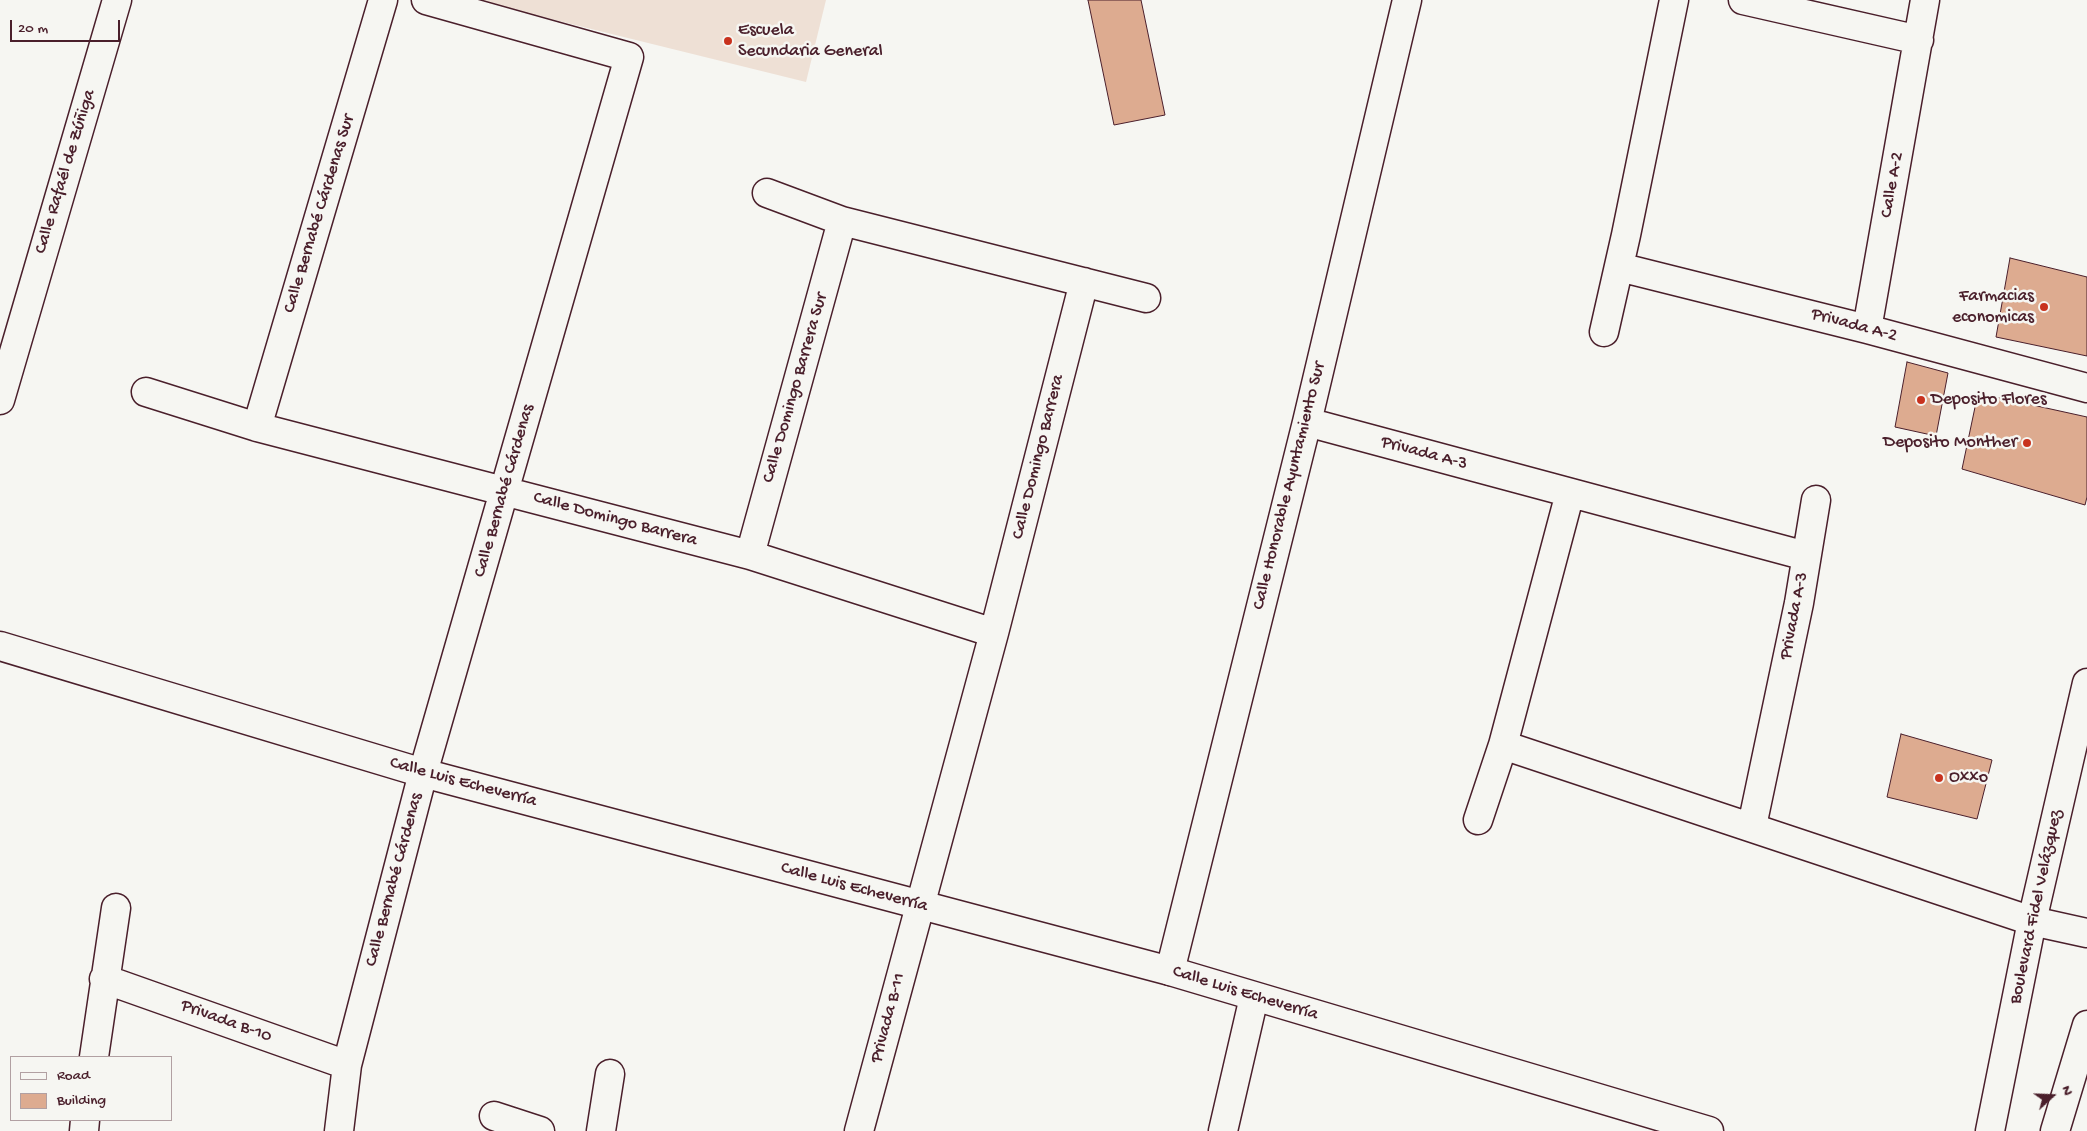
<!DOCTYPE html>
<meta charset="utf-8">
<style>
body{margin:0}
#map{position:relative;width:2087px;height:1131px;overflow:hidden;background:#f6f6f2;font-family:"Gochi Hand",sans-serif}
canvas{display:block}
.legend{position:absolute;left:10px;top:1056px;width:162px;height:65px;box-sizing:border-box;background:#f6f6f2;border:1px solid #b1a0a2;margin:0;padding:6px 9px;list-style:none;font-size:15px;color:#4a1f2b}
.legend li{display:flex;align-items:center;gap:10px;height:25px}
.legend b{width:25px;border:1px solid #b1a0a2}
.north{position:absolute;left:2027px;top:1071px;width:50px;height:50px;-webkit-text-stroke:4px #f6f6f2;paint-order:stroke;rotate:70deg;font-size:14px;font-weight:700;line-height:20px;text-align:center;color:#4a1f2b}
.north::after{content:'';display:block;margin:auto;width:18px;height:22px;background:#4a1f2b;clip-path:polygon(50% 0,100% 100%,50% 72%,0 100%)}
.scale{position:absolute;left:10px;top:20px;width:110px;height:22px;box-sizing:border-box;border:2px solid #4a1f2b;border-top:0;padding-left:6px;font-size:15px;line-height:18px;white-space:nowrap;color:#4a1f2b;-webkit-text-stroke:4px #f6f6f2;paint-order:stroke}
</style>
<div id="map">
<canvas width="2087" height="1131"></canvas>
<ul class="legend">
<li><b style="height:6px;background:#f6f6f2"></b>Road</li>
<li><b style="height:14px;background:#ddab90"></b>Building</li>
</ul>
<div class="north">N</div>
<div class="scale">20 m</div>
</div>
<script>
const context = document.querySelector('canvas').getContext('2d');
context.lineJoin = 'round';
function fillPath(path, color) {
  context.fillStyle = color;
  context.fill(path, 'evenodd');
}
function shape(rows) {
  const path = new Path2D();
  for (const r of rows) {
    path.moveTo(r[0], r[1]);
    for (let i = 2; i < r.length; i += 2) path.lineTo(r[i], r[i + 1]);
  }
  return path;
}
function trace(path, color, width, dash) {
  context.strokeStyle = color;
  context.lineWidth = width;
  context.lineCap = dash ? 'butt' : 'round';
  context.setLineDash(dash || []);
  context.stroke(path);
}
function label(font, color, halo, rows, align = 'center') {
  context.font = font + ' "Gochi Hand",sans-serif';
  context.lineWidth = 5;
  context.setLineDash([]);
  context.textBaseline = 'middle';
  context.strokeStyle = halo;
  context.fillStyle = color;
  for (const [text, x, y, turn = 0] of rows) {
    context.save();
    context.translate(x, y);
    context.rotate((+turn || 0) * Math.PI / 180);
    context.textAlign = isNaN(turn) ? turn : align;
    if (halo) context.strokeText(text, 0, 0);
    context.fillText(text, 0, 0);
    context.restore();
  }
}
const built = shape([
 [474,0,826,0,806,82]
]);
const building = shape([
 [1088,0,1141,0,1165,115,1114,125,1088,0],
 [2010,258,2087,277,2087,356,1996,337,2010,258],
 [1907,362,1948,373,1936,436,1895,427,1907,362],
 [1978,393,2087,417,2087,497,2085,505,1962,469,1978,393],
 [1901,734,1992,760,1977,819,1887,797,1901,734]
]);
const minor = shape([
 [1743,0,1919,40],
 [767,193,842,221,1146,298],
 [1619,267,1867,329,2087,388],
 [1867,329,1925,0],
 [1604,332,1626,235,1674,0],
 [146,392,257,427,750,555,994,633],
 [0,400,117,0],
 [1307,422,1806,556],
 [257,427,383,0],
 [750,555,842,221],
 [1503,745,2032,921,2087,933],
 [1478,820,1503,745,1570,493],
 [1752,826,1799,603,1816,500],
 [1170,971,1307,422,1407,0],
 [104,979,347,1065],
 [94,1057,116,908],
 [494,1116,540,1131],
 [84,1131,85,1120],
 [339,1131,347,1065,423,773,629,57,426,0],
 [601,1131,610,1074],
 [859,1131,994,633,1084,282],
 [1223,1131,1254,997]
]);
const tertiary = shape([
 [0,646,423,773,1170,971,1709,1131],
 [1990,1131,2032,921,2087,683],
 [2055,1131,2087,1025]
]);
const markers = [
 [728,41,5,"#c8321e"],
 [2044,307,5,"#c8321e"],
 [1921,400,5,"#c8321e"],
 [2027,443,5,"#c8321e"],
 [1939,778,5,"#c8321e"]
];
const poiNames = [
 ["Escuela",738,31],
 ["Secundaria General",738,52],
 ["Farmacias",2034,297,"right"],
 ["economicas",2034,318,"right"],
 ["Deposito Flores",1931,400],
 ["Deposito Monther",2017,443,"right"],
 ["Oxxo",1949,778]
];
const streetNames = [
 ["Calle Rafaél de Zúñiga",66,172,-73],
 ["Calle A-2",1893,185,-80],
 ["Calle Bernabé Cárdenas Sur",320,214,-73],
 ["Privada A-2",1854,326,15],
 ["Calle Domingo Barrera Sur",796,388,-74],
 ["Privada A-3",1424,454,15],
 ["Calle Domingo Barrera",1039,457,-76],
 ["Calle Honorable Ayuntamiento Sur",1290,486,-76],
 ["Calle Bernabé Cárdenas",505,491,-74],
 ["Calle Domingo Barrera",615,520,15],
 ["Privada A-3",1795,616,-79],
 ["Calle Luis Echeverría",463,783,15],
 ["Calle Bernabé Cárdenas",395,880,-75],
 ["Calle Luis Echeverría",854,888,15],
 ["Boulevard Fidel Velázquez",2037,907,-78],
 ["Calle Luis Echeverría",1245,994,17],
 ["Privada B-11",889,1018,-75],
 ["Privada B-10",226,1022,20]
];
fillPath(built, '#eee0d5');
fillPath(building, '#ddab90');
trace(building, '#4a1f2b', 1);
trace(minor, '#4a1f2b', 31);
trace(tertiary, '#4a1f2b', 31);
trace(minor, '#f6f6f2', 28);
trace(tertiary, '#f6f6f2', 28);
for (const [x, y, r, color] of markers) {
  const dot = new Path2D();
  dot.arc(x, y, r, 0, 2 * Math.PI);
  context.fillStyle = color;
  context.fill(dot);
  trace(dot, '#f6f6f2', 2);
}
label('18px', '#4a1f2b', '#f6f6f2', poiNames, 'left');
label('18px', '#4a1f2b', '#f6f6f2', streetNames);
</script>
